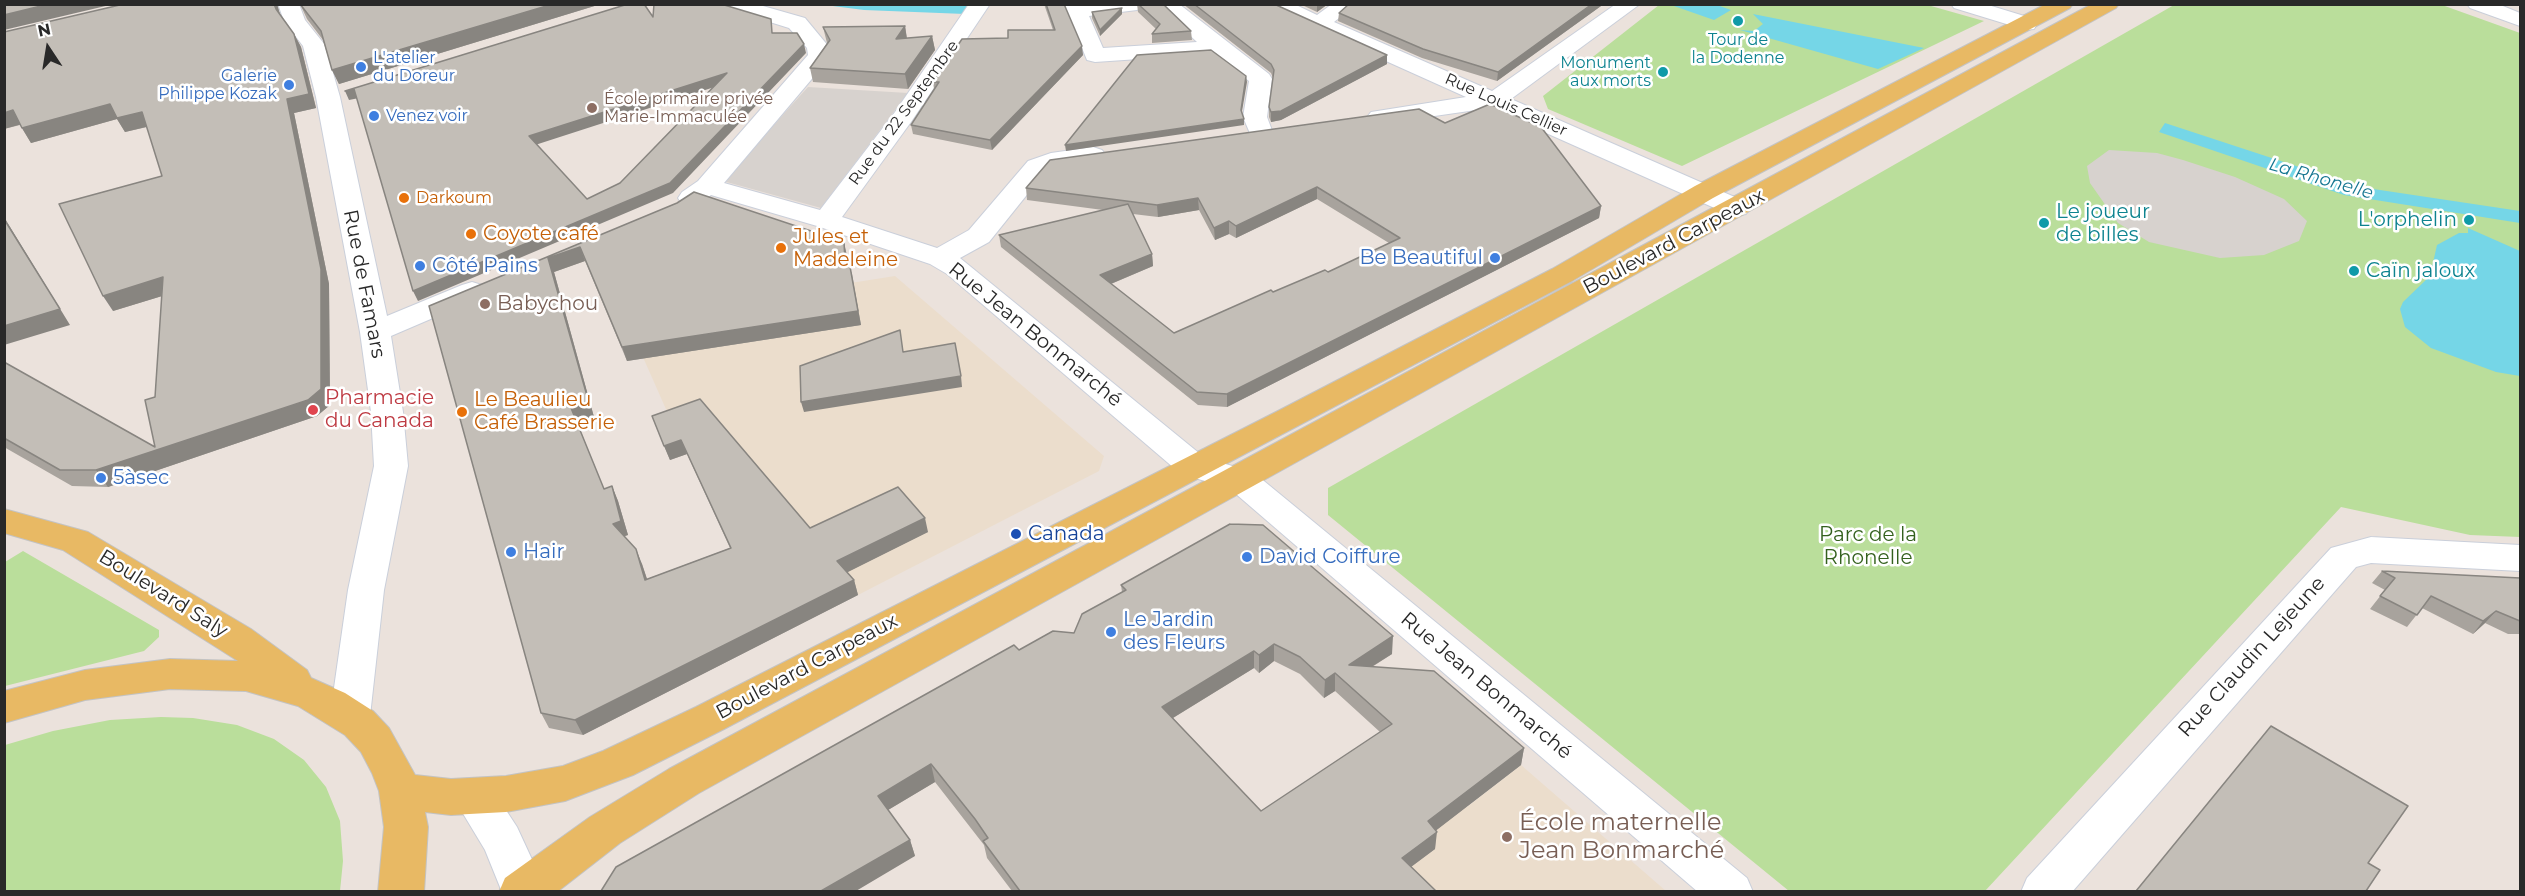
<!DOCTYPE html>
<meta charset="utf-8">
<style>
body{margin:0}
#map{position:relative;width:2525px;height:896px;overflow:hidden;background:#ebe2dc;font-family:Montserrat,sans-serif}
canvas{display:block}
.frame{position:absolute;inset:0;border:6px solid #292929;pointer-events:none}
.north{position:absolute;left:18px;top:18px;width:60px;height:60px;-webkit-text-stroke:4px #fff;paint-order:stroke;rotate:348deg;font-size:16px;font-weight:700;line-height:24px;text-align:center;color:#292929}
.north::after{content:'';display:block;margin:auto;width:21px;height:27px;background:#292929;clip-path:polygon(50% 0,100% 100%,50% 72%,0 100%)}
</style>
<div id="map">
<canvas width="2525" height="896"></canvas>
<div class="frame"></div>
<div class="north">N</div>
</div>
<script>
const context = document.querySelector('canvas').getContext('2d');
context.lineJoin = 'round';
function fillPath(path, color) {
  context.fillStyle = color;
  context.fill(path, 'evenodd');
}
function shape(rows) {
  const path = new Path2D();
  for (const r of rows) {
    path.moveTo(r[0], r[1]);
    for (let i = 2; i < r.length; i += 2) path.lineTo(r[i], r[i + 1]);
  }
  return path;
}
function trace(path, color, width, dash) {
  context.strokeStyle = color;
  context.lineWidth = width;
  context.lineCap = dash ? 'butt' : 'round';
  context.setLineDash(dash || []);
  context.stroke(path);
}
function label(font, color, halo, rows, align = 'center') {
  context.font = font + ' Montserrat,sans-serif';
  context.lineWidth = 5;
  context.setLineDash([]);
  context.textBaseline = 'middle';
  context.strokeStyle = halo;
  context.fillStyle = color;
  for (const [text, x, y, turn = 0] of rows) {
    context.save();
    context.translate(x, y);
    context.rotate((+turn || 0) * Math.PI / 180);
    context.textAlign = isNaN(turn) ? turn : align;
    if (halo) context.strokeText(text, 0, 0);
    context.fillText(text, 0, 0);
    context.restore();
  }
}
const education = shape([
 [895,276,1104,456,1099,471,858,595,705,413,673,425,615,294,768,296],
 [1521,765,1666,891,1238,892,1467,807]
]);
const green = shape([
 [1924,4,1984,21,1682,166,1548,109,1543,96,1659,5],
 [2174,5,2442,5,2520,33,2520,537,2470,535,2341,507,1985,891,1789,891,1328,515,1328,488],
 [23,551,159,630,159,637,144,651,5,686,5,562],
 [161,717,193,718,237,725,274,739,304,760,326,787,340,821,343,861,340,891,5,891,5,745,53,731,110,720]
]);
const plaza = shape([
 [808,87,908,93,821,208,723,181],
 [2109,150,2157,153,2183,160,2235,177,2284,199,2307,221,2299,241,2264,255,2220,258,2149,242,2118,223,2090,183,2087,166]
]);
const water = shape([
 [967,4,965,14,864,10,825,5],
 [1671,5,1717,5,1731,10,1714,20],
 [1753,14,1924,48,1878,69,1740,30,1754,31,1763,24],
 [2165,123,2360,187,2520,211,2520,223,2344,195,2159,132],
 [2468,228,2520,251,2520,376,2496,372,2431,348,2405,327,2400,309,2403,302,2430,276,2437,245,2459,233,2468,233]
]);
const minor = shape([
 [278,4,299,4,305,20,325,45,340,97,387,316,462,285,472,282,482,285,486,291,482,297,391,336,403,412,408,466,384,590,370,716,364,727,350,732,336,727,330,716,348,590,374,466,371,412,360,332,316,97,303,46,284,21,278,4],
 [722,4,756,4,805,18,829,47,830,56,827,61,724,183,820,210,895,112,969,4,990,4,911,122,842,217,937,248,969,230,1028,161,1051,153,1093,147,1102,150,1106,155,1102,160,1046,171,989,242,960,258,1205,458,1253,472,1747,878,1753,892,1698,892,1229,488,1181,474,947,274,930,264,817,226,711,195,700,204,691,206,682,204,678,198,682,192,698,181,808,55,807,48,789,28,725,8,722,4],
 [1064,4,1147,4,1137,10,1089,16,1103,48,1197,42,1156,4,1179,4,1269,74,1272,79,1267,117,1273,133,1270,138,1261,140,1252,138,1243,117,1249,81,1212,54,1095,62,1087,60,1064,4],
 [1265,4,1294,4,1317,15,1332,4,1357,4,1334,22,1492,91,1616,4,1640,4,1511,99,1746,202,1750,208,1746,214,1737,216,1728,214,1490,108,1379,124,1371,122,1367,117,1371,112,1466,97,1268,8,1265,4],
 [1951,4,1985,4,2034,19,2037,24,2034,29,2026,30,1954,8,1951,4],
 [2467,4,2498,4,2520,13,2520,26,2470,8,2467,4],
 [2371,537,2520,545,2520,571,2371,563,2356,567,2072,892,2021,892,2027,878,2331,548,2371,537],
 [474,779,489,784,517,827,547,892,502,892,485,850,453,797,459,784,474,779]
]);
const major = shape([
 [2046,4,2073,4,2070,8,1713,198,1572,281,724,729,633,775,565,801,506,812,451,815,425,812,428,827,424,892,378,892,384,827,379,791,372,773,361,752,345,735,298,706,246,691,170,689,85,700,4,723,4,691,85,670,170,659,238,661,63,550,4,533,4,509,88,532,251,629,307,670,311,678,345,693,373,711,389,728,415,775,451,779,506,776,563,766,603,751,696,707,1278,411,1552,269,1695,186,2046,4],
 [2092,4,2119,4,2116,8,699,793,620,843,557,892,499,892,505,878,590,817,669,769,2092,4]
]);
const wall = shape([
 [125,4,277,4,280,14,294,34,301,47,316,108,294,113,329,284,330,405,317,416,108,487,72,486,4,447,4,362,155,447,155,397,162,296,113,311,162,176,147,127,125,132,117,119,31,143,20,125,4,129,4,32],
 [300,4,601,4,339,84,332,70,323,40,307,19],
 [1044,4,1064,4,1083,55,992,150,913,134,911,125,934,89,933,82,1008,38,1053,30],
 [1137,4,1163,4,1191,31,1192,40,1152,43,1152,34,1156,29,1138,12],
 [1183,4,1274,4,1387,55,1387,64,1281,120,1271,122,1269,117,1269,107,1273,78,1271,73],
 [1300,4,1328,4,1317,12],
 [1349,4,1601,4,1601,6,1497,81,1422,58,1338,21,1339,13],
 [1122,8,1122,14,1100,36,1092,18,1092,12],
 [905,26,907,38,932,36,935,50,908,89,813,82,810,68,827,43,823,27],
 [1050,160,1601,206,1599,218,1227,407,1198,405,1001,247,999,235,1103,210,1027,200,1026,188],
 [1317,199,1389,243,1328,272,1273,292,1174,333,1111,284,1153,266,1152,254,1133,214,1158,217,1199,210,1215,240,1229,234,1236,238],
 [677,203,844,242,847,261,852,274,861,325,627,361,585,261,554,272,594,417,577,422,604,489,612,486,618,501,628,535,624,536,642,564,647,579,730,548,687,454,670,460,652,416,810,528,928,532,847,572,854,580,858,595,583,735,549,728,541,713,429,306],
 [2382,571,2520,578,2520,634,2508,634,2485,623,2473,634,2422,608,2407,627,2370,609,2385,590,2372,583],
 [1121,585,1392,654,1372,667,1524,748,1521,765,1436,830,1435,849,1411,867,1436,891,1012,891,987,858,984,845,935,782,888,810,910,840,915,856,601,891,1019,650,1074,633,1122,592],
 [1274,661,1300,674,1324,698,1335,691,1380,732,1261,811,1173,718,1254,668,1259,673]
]);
const shadedWall = shape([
 [49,4,114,4,4,30,4,15],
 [274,4,277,4,282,22,276,9],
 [553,4,601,4,339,84,332,70],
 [1317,4,1328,4,1317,12],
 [1592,4,1601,4,1601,6,1497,81,1498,72],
 [1122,8,1122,14,1100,36,1100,30],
 [905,26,907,40,896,39],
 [294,34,301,47,316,108,294,113,329,284,330,405,317,416,108,487,96,470,308,400,287,99],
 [932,36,935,50,908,89,905,74],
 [804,44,806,53,673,193,418,301,413,291,670,183],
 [1082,46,1083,55,992,150,990,140],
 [1387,55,1387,64,1281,120,1271,122,1271,112],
 [727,73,730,82,532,146,529,136],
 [1246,76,1247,82,1241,117,1241,110],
 [354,89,359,98,349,100,345,91],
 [110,104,142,112,150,126,125,132,117,119,31,143,22,128],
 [13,110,22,124,4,129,4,113],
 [1244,119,1244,125,1066,151,1065,145],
 [1317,187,1317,199,1236,238,1236,226],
 [1198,198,1199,210,1158,217,1157,205],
 [1601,206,1599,218,1227,407,1227,394],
 [4,216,7,222,70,325,4,345],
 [1229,221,1229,234,1215,240,1214,228],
 [844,242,847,256,849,275,845,262],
 [580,247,585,261,554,272,594,417,577,422,571,408,548,258],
 [1152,254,1153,266,1101,288,1100,275],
 [849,261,861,325,627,361,622,347],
 [163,277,172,293,113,311,103,296],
 [961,376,962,387,804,412,801,402],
 [681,440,687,454,670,460,664,446],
 [612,486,618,501,628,535,619,538,613,524],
 [925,518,928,532,842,575,837,561],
 [636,549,642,564,652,594,645,580],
 [854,580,858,595,583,735,575,720],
 [2496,611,2485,623,2473,634,2483,621],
 [1393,636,1392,654,1347,682,1349,665],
 [1274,644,1274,661,1259,673,1259,655],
 [1254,651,1254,668,1163,724,1162,707],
 [1335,673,1335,691,1324,698,1325,680],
 [1524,748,1521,765,1425,839,1428,821],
 [931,764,935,782,883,813,878,796],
 [1437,832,1435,849,1400,875,1402,858],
 [910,840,915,856,856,891,821,891]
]);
const building = shape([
 [4,4,49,4,4,15,4,4],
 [124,4,274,4,276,9,294,34,309,94,287,99,321,269,321,389,308,400,96,470,60,470,4,438,4,362,155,447,145,400,155,397,163,277,103,296,59,204,162,176,142,112,117,118,110,104,22,128,13,110,4,113,4,32,124,4],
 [300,4,553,4,332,70,321,31,300,4],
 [628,4,644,4,653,17,654,4,721,4,771,19,772,33,797,33,804,44,670,183,413,291,354,89,345,91,628,4],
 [727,73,620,183,587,199,529,136,727,73],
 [1046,4,1064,4,1082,46,990,140,911,125,939,82,933,82,962,39,1008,38,1008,30,1055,30,1046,4],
 [1138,4,1163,4,1191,31,1152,34,1160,24,1138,4],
 [1194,4,1274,4,1387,55,1281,111,1271,112,1269,107,1274,70,1271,64,1194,4],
 [1349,4,1592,4,1498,72,1423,49,1339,13,1349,4],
 [1122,8,1100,30,1092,12,1122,8],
 [905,26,896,39,932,36,905,74,810,68,830,40,823,27,905,26],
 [1211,50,1246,76,1241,110,1244,119,1065,145,1137,55,1211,50],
 [1490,104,1541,127,1601,206,1227,394,1197,392,999,235,1128,204,1152,254,1100,275,1174,333,1271,290,1273,292,1325,270,1328,272,1400,238,1317,187,1236,226,1229,221,1214,228,1198,198,1157,205,1026,188,1050,160,1419,109,1445,123,1490,104],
 [694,192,844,242,845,262,849,261,858,311,622,347,580,247,548,258,589,403,571,408,604,489,612,486,621,521,613,524,636,549,645,580,731,548,681,440,664,446,652,416,700,399,810,528,898,487,925,518,837,561,854,580,575,720,541,713,429,306,677,203,694,192],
 [4,219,60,309,4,326,4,219],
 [900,330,903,352,955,343,961,376,801,402,800,366,900,330],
 [1230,524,1263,525,1393,636,1349,665,1434,671,1524,748,1428,821,1437,832,1402,858,1436,891,1020,891,983,841,988,838,975,819,931,764,878,796,910,840,821,891,601,891,616,867,1014,645,1019,650,1053,631,1074,633,1082,614,1126,590,1121,585,1230,524],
 [1274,644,1300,657,1325,680,1335,673,1392,724,1261,811,1162,707,1254,651,1259,655,1274,644],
 [2382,571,2520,578,2520,621,2496,611,2483,621,2431,596,2417,615,2380,596,2395,578,2382,571],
 [2271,726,2408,806,2368,863,2380,870,2366,891,2136,891,2271,726]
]);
const markers = [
 [1738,21,6,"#0f9aa8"],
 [361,67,6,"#3f7fe0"],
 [1663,72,6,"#0f9aa8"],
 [289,85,6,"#3f7fe0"],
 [592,108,6,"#8d6e63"],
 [374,116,6,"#3f7fe0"],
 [404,198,6,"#e8710a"],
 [2469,220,6,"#0f9aa8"],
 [2044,223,6,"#0f9aa8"],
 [471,234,6,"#e8710a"],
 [781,248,6,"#e8710a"],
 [1495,258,6,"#3f7fe0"],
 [420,266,6,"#3f7fe0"],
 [2354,271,6,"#0f9aa8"],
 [485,304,6,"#8d6e63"],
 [313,410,6,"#e0444e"],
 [462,412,6,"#e8710a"],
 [101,478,6,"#3f7fe0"],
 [1016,534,6,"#1a4fb4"],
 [511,552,6,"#3f7fe0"],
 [1247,557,6,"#3f7fe0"],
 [1111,632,6,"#3f7fe0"],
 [1507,837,6,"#8d6e63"]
];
const farCulturenames = [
 ["Tour de",1738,40],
 ["la Dodenne",1738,58],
 ["Monument",1651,63,"right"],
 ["aux morts",1651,81,"right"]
];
const farShopnames = [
 ["L'atelier",373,58],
 ["du Doreur",373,76],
 ["Galerie",277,76,"right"],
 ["Philippe Kozak",277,94,"right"],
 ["Venez voir",386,116]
];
const farEducationnames = [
 ["École primaire privée",604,99],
 ["Marie-Immaculée",604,117]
];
const farStreetnames = [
 ["Rue Louis Cellier",1506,105,24],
 ["Rue du 22 Septembre",904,113,-54]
];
const farFoodnames = [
 ["Darkoum",416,198]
];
const farWaternames = [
 ["La Rhonelle",2321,179,16]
];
const cultureNames = [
 ["Le joueur",2056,212],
 ["de billes",2056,235],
 ["L'orphelin",2457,220,"right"],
 ["Caïn jaloux",2366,271]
];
const foodNames = [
 ["Coyote café",483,234],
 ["Jules et",793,237],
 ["Madeleine",793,260],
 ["Le Beaulieu",474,400],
 ["Café Brasserie",474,423]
];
const streetNames = [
 ["Boulevard Carpeaux",1674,242,-28],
 ["Rue de Famars",364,284,79],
 ["Rue Jean Bonmarché",1035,335,39],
 ["Boulevard Saly",163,594,32],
 ["Rue Claudin Lejeune",2252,657,-48],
 ["Boulevard Carpeaux",807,667,-28],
 ["Rue Jean Bonmarché",1486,686,40]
];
const shopNames = [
 ["Be Beautiful",1483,258,"right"],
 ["Côté Pains",432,266],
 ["5àsec",113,478],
 ["Hair",523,552],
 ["David Coiffure",1259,557],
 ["Le Jardin",1123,620],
 ["des Fleurs",1123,643]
];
const educationNames = [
 ["Babychou",497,304]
];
const healthNames = [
 ["Pharmacie",325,398],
 ["du Canada",325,421]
];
const transitNames = [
 ["Canada",1028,534]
];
const parkNames = [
 ["Parc de la",1868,535],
 ["Rhonelle",1868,558]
];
const nearEducationnames = [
 ["École maternelle",1519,823],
 ["Jean Bonmarché",1519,851]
];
fillPath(education, '#ebddcc');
fillPath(green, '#bade9b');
fillPath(plaza, '#d7d2ce');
fillPath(water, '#75d6e7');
trace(minor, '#cacfda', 2);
trace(major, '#c3c3c3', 2);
fillPath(minor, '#fff');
fillPath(major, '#e8b964');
fillPath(wall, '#a8a39d');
fillPath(shadedWall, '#888580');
fillPath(building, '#c3beb7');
trace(building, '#888580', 1.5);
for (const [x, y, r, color] of markers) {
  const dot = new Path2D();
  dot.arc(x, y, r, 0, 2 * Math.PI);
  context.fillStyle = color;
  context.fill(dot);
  trace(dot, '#fff', 2);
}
label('16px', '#0d838f', '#fff', farCulturenames);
label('16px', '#366cbe', '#fff', farShopnames, 'left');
label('16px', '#785e54', '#fff', farEducationnames, 'left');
label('16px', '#292929', '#fff', farStreetnames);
label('16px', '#c56008', '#fff', farFoodnames, 'left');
label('italic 18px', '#157691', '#fff', farWaternames);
label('20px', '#0d838f', '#fff', cultureNames, 'left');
label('20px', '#c56008', '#fff', foodNames, 'left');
label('20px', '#292929', '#fff', streetNames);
label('20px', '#366cbe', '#fff', shopNames, 'left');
label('20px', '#785e54', '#fff', educationNames, 'left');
label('20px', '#be3a42', '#fff', healthNames, 'left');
label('20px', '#164399', '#fff', transitNames, 'left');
label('20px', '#34611e', '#fff', parkNames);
label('24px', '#785e54', '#fff', nearEducationnames, 'left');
</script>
